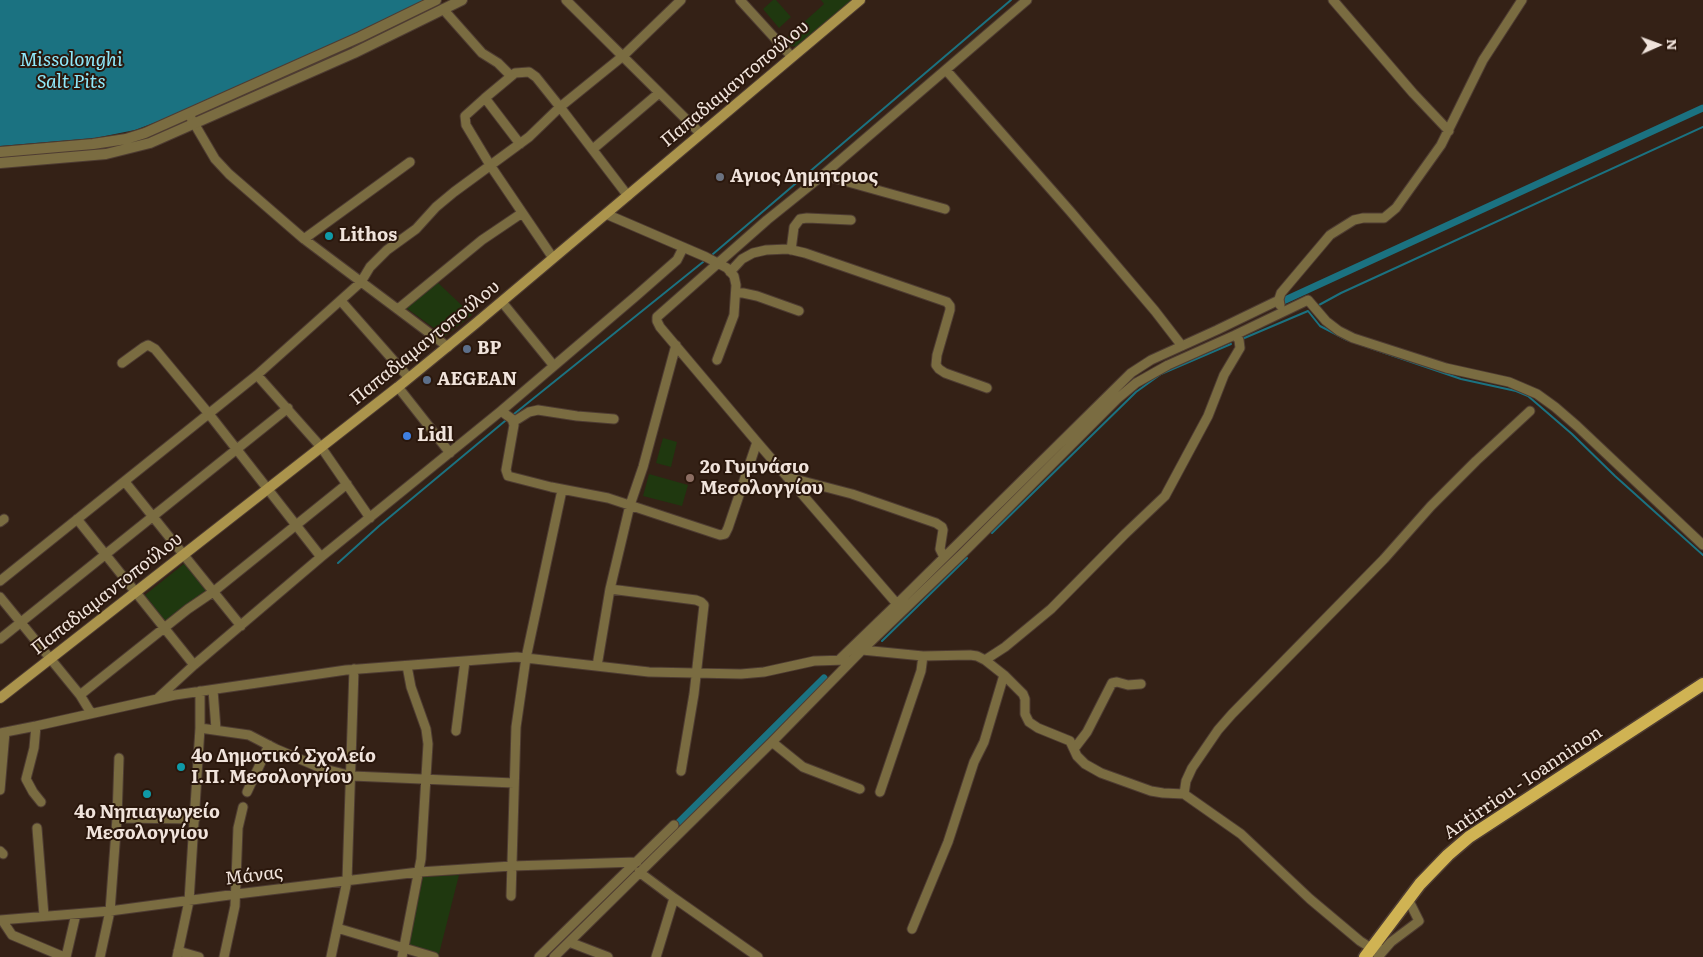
<!DOCTYPE html>
<meta charset="utf-8">
<style>
body{margin:0}
#map{position:relative;width:1703px;height:957px;overflow:hidden;background:#342116;font-family:Literata,serif}
canvas{display:block}
.north{position:absolute;left:1633px;top:20px;width:50px;height:50px;-webkit-text-stroke:4px #2a170c;paint-order:stroke;rotate:88deg;font-size:14px;font-weight:700;line-height:20px;text-align:center;color:#f0e3db}
.north::after{content:'';display:block;margin:auto;width:18px;height:22px;background:#f0e3db;clip-path:polygon(50% 0,100% 100%,50% 72%,0 100%)}
</style>
<div id="map">
<canvas width="1703" height="957"></canvas>
<div class="north">N</div>
</div>
<script>
const context = document.querySelector('canvas').getContext('2d');
context.lineJoin = 'round';
function fillPath(path, color) {
  context.fillStyle = color;
  context.fill(path, 'evenodd');
}
function shape(rows) {
  const path = new Path2D();
  for (const r of rows) {
    path.moveTo(r[0], r[1]);
    for (let i = 2; i < r.length; i += 2) path.lineTo(r[i], r[i + 1]);
  }
  return path;
}
function trace(path, color, width, dash) {
  context.strokeStyle = color;
  context.lineWidth = width;
  context.lineCap = dash ? 'butt' : 'round';
  context.setLineDash(dash || []);
  context.stroke(path);
}
function label(font, color, halo, rows, align = 'center') {
  context.font = font + ' Literata,serif';
  context.lineWidth = 4;
  context.setLineDash([]);
  context.textBaseline = 'middle';
  context.strokeStyle = halo;
  context.fillStyle = color;
  for (const [text, x, y, turn = 0] of rows) {
    context.save();
    context.translate(x, y);
    context.rotate((+turn || 0) * Math.PI / 180);
    context.textAlign = isNaN(turn) ? turn : align;
    if (halo) context.strokeText(text, 0, 0);
    context.fillText(text, 0, 0);
    context.restore();
  }
}
const green = shape([
 [773,0,776,0,791,17,779,28,763,9],
 [821,0,852,0,798,47,787,45,783,41,824,4],
 [434,279,472,315,445,336,402,305],
 [663,438,677,442,671,467,656,463],
 [649,474,688,485,682,506,643,496],
 [185,563,206,590,165,621,145,595],
 [459,875,439,954,408,945,423,877]
]);
const water = shape([
 [0,0,425,0,370,28,159,121,135,130,95,138,0,146]
]);
const stream = shape([
 [713,254,1011,0],
 [1319,305,1341,293,1703,127],
 [1242,339,1308,311,1320,326,1347,340,1461,379,1516,391,1528,396,1572,434,1615,476,1703,555],
 [514,414,703,262],
 [992,533,1136,392,1161,374,1231,344],
 [338,563,379,526,505,421],
 [882,641,967,558]
]);
const canal = shape([
 [1283,301,1703,108],
 [672,829,824,678]
]);
const minor = shape([
 [566,0,701,134],
 [740,0,792,57],
 [1333,0,1413,93,1449,131],
 [443,9,482,53,498,63,511,76],
 [946,70,1070,211,1155,311,1182,346],
 [485,98,520,144],
 [191,118,215,159,229,174,304,239,448,347],
 [593,149,659,93],
 [823,175,945,209],
 [606,214,706,257,727,268,734,276,736,285,734,315,717,360],
 [304,239,410,162],
 [791,250,794,227,800,219,807,218,851,220],
 [553,258,490,165,466,125,465,116,485,98,515,73,529,72,536,77,560,107,628,196],
 [730,272,742,259,753,253,766,250,788,249,805,253,947,302,950,306,950,310,937,355,936,365,939,369,945,373,987,388],
 [736,293,743,293,757,296,799,311],
 [341,301,409,378],
 [502,302,554,366],
 [1280,305,1279,299,1281,293,1330,235,1354,220,1363,218,1384,218,1396,208,1441,145,1483,60,1522,0],
 [398,309,482,240,522,213],
 [122,363,144,347,148,345,155,349,209,414,321,557],
 [257,375,321,447,370,518],
 [398,387,450,453],
 [501,411,512,419,514,425,506,470,508,476,551,487,608,498,720,535,725,534,728,528,757,442],
 [513,422,529,412,538,410,577,416,614,419],
 [787,477,852,494,936,523,942,527,943,530,940,549,944,557],
 [125,482,241,626],
 [77,519,194,665],
 [0,522,4,519],
 [0,581,257,375,361,282,370,267,387,250,416,229,436,207,454,192,529,137,560,107,623,56,681,0],
 [610,589,696,600,701,602,704,605,694,694,681,771],
 [0,597,80,695,91,713],
 [897,604,1131,373,1151,360,1217,330,1279,300],
 [0,639,288,408],
 [862,650,963,553,1117,399,1136,383,1168,365,1235,335,1308,300,1326,321,1339,331,1353,338,1446,368,1509,382,1537,394,1555,407,1577,426,1703,545],
 [840,659,897,604,757,442,660,327,657,321,657,317,767,220,823,175,1027,0],
 [985,660,1005,647,1051,609,1125,534,1165,496,1208,416,1224,375,1240,348,1239,340,1235,335],
 [597,666,610,589,630,505,643,467,676,345],
 [213,690,216,729],
 [80,695,188,609,213,592,347,484],
 [158,698,194,665,321,557,501,411,636,296,677,260,683,248],
 [36,726,34,748,26,779,33,792,41,802],
 [200,728,249,735,276,749,321,768,352,776,514,783],
 [456,731,465,661],
 [0,733,36,726,175,695,346,670,517,657,649,672,741,674,764,672,814,661,846,660],
 [772,742,803,767,860,789],
 [1074,749,1087,732,1112,683,1117,682,1128,685,1141,684],
 [0,790,5,732],
 [247,792,269,745],
 [880,792,921,671,923,656],
 [1184,794,1186,781,1192,768,1218,730,1232,714,1384,559,1431,506,1476,461,1530,411],
 [117,818,195,819],
 [37,828,44,916],
 [0,851,3,854],
 [639,872,674,898],
 [511,896,516,727,526,658,562,490],
 [0,920,110,911,237,894,419,872,512,866,637,862],
 [2,920,12,935,64,957],
 [337,928,434,957],
 [912,929,948,842,974,762,984,742,1004,675],
 [569,942,608,957],
 [178,951,199,957],
 [66,957,76,914],
 [100,957,110,911,117,818,119,758],
 [177,957,189,901,200,728,200,691],
 [224,957,235,906,238,828,243,807],
 [331,957,347,881,354,669],
 [402,957,421,859,428,744,426,729,411,687,407,666],
 [539,957,674,825],
 [554,957,772,742,862,650,923,656,970,655,977,656,985,660,1004,675,1023,694,1025,699,1025,714,1029,722,1038,728,1070,741,1077,756,1085,764,1101,773,1151,791,1163,793,1184,794,1241,834,1310,899,1360,941,1371,948,1384,950],
 [656,957,674,898,758,957],
 [1378,957,1391,942,1419,921,1408,899]
]);
const tertiary = shape([
 [0,152,93,144,126,139,145,133,360,37,436,0],
 [0,163,106,154,150,143,354,53,462,0]
]);
const secondary = shape([
 [0,698,398,387,475,324,860,0]
]);
const primary = shape([
 [1365,957,1420,884,1448,855,1469,837,1703,684]
]);
const markers = [
 [720,177,5,"#6b7280"],
 [329,236,5,"#0f9aa8"],
 [467,349,5,"#5c6f8a"],
 [427,380,5,"#5c6f8a"],
 [407,436,5,"#3f7fe0"],
 [690,478,5,"#8d6e63"],
 [181,767,5,"#0f9aa8"],
 [147,794,5,"#0f9aa8"]
];
const streetNames = [
 ["Παπαδιαμαντοπούλου",735,84,-40],
 ["Παπαδιαμαντοπούλου",425,343,-39],
 ["Παπαδιαμαντοπούλου",107,594,-38],
 ["Antirriou - Ioanninon",1523,783,-34],
 ["Μάνας",254,876,-7]
];
const poiNames = [
 ["Αγιος Δημητριος",730,177],
 ["Lithos",339,236],
 ["BP",477,349],
 ["AEGEAN",437,380],
 ["Lidl",417,436],
 ["2ο Γυμνάσιο",700,468],
 ["Μεσολογγίου",700,489],
 ["4ο Δημοτικό Σχολείο",191,757],
 ["Ι.Π. Μεσολογγίου",191,778],
 ["4ο Νηπιαγωγείο",147,813,"center"],
 ["Μεσολογγίου",147,834,"center"]
];
const waterNames = [
 ["Missolonghi",71,60],
 ["Salt Pits",71,82]
];
fillPath(green, '#1f380f');
fillPath(water, '#1b7281');
trace(stream, '#1b7281', 2);
trace(canal, '#1b7281', 7);
trace(minor, '#4e3c32', 11);
trace(tertiary, '#4e3c32', 12);
trace(secondary, '#4e3c32', 12);
trace(primary, '#4e3c32', 15);
trace(minor, '#7a6c41', 9);
trace(tertiary, '#7a6c41', 10);
trace(secondary, '#ab944c', 10);
trace(primary, '#d0b353', 12);
for (const [x, y, r, color] of markers) {
  const dot = new Path2D();
  dot.arc(x, y, r, 0, 2 * Math.PI);
  context.fillStyle = color;
  context.fill(dot);
  trace(dot, '#2a170c', 2);
}
label('18px', '#f0e3db', '#2a170c', streetNames);
label('bold 18px', '#f0e3db', '#2a170c', poiNames, 'left');
label('italic 19px', '#90e9fb', '#2a170c', waterNames);
</script>
